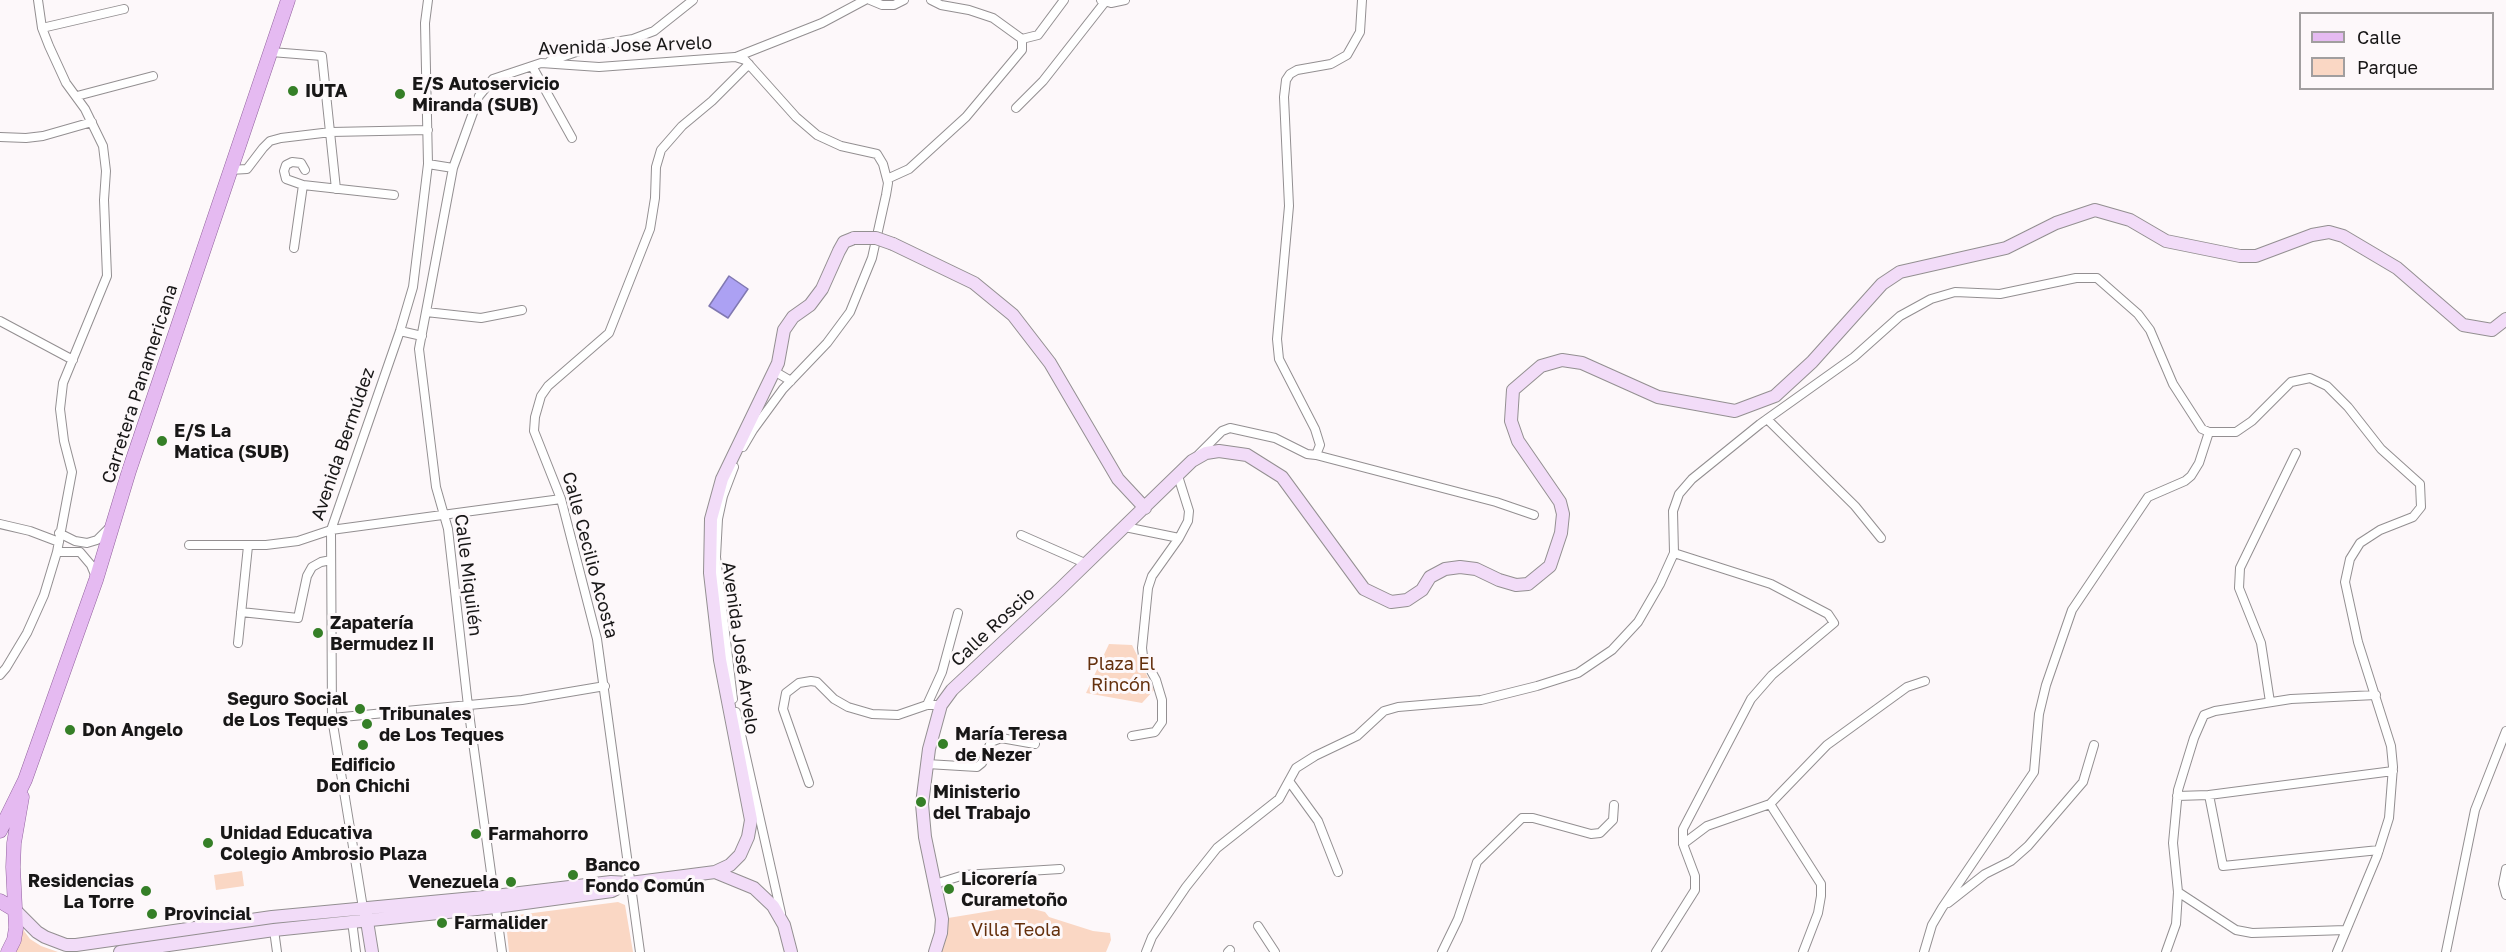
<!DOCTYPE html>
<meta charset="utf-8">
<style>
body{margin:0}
#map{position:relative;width:2506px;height:952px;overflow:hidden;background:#fdf8fa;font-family:"Golos Text",sans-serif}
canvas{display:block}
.legend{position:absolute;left:2299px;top:12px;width:195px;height:78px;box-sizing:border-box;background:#fdf8fa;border:2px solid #a19e9f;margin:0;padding:8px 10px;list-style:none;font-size:18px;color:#181717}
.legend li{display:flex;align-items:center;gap:12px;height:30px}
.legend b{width:30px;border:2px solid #a19e9f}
</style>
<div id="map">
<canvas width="2506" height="952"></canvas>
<ul class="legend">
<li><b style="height:8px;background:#e5baf1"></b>Calle</li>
<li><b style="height:16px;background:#fad7c4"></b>Parque</li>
</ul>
</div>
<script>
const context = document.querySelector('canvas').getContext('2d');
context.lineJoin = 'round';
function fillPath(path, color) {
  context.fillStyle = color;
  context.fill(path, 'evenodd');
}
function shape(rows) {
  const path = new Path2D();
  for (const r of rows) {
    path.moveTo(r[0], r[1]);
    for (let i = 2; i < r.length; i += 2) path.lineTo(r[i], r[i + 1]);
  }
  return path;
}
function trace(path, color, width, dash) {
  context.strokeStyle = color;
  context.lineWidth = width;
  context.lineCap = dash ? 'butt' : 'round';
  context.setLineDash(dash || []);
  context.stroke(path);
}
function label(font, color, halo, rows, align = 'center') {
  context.font = font + ' "Golos Text",sans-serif';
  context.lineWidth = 6;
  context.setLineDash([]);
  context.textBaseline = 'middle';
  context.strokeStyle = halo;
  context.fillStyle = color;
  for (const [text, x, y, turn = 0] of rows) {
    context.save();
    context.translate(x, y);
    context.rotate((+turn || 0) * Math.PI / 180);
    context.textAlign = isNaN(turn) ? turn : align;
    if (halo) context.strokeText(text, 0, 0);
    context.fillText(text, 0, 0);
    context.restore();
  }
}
const green = shape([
 [1109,644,1132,645,1154,690,1142,703,1086,693],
 [242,871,244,886,216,890,214,875],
 [618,902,625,905,633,952,509,952,506,922,510,916],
 [1021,906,1045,912,1049,917,1093,931,1110,933,1111,940,1106,952,935,952,942,919],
 [22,928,30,939,41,946,58,952,16,952,20,942]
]);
const water = shape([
 [729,276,748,289,728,318,709,306,729,276]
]);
const street = shape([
 [870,0,882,5,894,5,904,0],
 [931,0,941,5,969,10,993,18,1022,39,1038,35,1064,0],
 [1101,0,1111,3,1125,0],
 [42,28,124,9],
 [271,52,322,56,336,189],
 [736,57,822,23,865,0],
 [550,61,597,45,633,39,654,31,693,0],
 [532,66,572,138],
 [77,96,153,76],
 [1016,108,1043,81,1105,2],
 [0,137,26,138,43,136,92,122],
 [428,164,453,168],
 [230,170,247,169,263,148,270,141,281,138,331,132,428,130],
 [305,170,301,163,292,162,286,165,284,171,286,179,303,185,394,195],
 [887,179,909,169,966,117,1017,56,1022,50,1022,39],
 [294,248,303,185],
 [426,312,481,318,522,310],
 [0,321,73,360],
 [400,331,422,336],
 [774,371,791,381],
 [1767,419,1855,506,1881,538],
 [1199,454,1222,431,1230,428,1275,438,1307,454,1316,455,1320,445,1315,429,1279,359,1277,339,1289,206,1284,97,1286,80,1290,74,1297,70,1331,64,1347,55,1360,32,1362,0],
 [1316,455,1496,502,1534,515],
 [1178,476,1189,511,1188,521,1179,538],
 [0,524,30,531,59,542],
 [1125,527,1179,538,1152,576,1148,588,1142,648,1143,656,1156,680,1162,700,1162,722,1155,732,1132,736],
 [59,533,75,541,87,543,97,540,110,527],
 [1021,535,1087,564],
 [189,545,266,545,298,541,331,530,561,499],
 [57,552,80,552,91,565,96,577],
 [1674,553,1771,584,1828,614,1834,623,1772,675,1751,699,1683,829,1683,844],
 [241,612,298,618,307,576,312,567,321,562,331,560],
 [238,643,248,546],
 [0,675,6,668,27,633,44,595,57,552,72,472,64,441,60,409,63,383,107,276,104,200,106,171,103,146,85,109,66,83,49,46,42,28,38,0],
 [733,699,716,557,718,519,723,496,734,467],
 [2270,702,2261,643,2239,588,2240,568,2296,453],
 [927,705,942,672,958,613],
 [736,712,781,913],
 [332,718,522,700,605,686],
 [927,764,977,767,982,763,991,742,1001,738,1035,744],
 [1289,781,1318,821,1338,872],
 [809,783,783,709,786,693,799,683,811,681,817,682,834,699,848,707,872,714,898,715,927,705,941,705],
 [2209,795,2223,866,2379,850],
 [2177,796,2209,795,2393,771],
 [1770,804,1827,745,1907,687,1925,681],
 [2506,869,2503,884,2506,895],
 [935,884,964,875,1060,869],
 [2178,892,2236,930,2252,933,2346,930],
 [1948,903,1985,874,2011,861,2028,846,2083,782,2094,745],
 [363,908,332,718,331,530,400,331,413,287,428,164,425,23,428,0],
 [352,921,356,952],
 [1258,926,1275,952],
 [274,930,277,952],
 [502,952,468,706,448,529,436,487,419,349,453,168,479,96,493,79,541,63,599,67,735,57,745,60,796,117,817,135,841,146,877,154,883,164,888,183,886,195,872,258,850,312,827,343,783,389,753,430,743,447],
 [640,952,597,639,561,499,534,431,535,417,541,396,548,386,609,333,650,229,655,198,656,167,661,150,682,126,712,101,749,64],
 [1146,952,1152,937,1186,887,1217,848,1279,799,1296,768,1315,756,1357,736,1384,711,1398,707,1481,700,1537,686,1578,673,1612,650,1638,622,1660,584,1674,553,1673,511,1679,494,1692,479,1760,424,1854,357,1900,316,1931,299,1955,292,2000,294,2076,278,2097,278,2138,314,2150,330,2173,384,2202,429,2209,432,2236,432,2252,421,2291,382,2310,378,2327,386,2348,407,2381,449,2420,484,2421,507,2413,517,2380,530,2360,543,2350,559,2345,582,2358,642,2391,746,2393,767,2389,818,2377,856,2337,952],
 [1228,952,1230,950],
 [1442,952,1458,919,1477,862,1522,818,1533,818,1591,834,1600,833,1613,820,1614,805],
 [1656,952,1695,890,1695,876,1683,844,1707,826,1770,804,1821,884,1821,896,1818,913,1803,952],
 [1924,952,1932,925,1942,908,2034,772,2039,714,2046,685,2072,610,2148,497,2185,481,2191,476,2199,463,2209,432],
 [2166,952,2176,924,2178,892,2173,843,2178,790,2194,738,2204,715,2215,711,2291,699,2376,695],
 [2446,952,2475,810,2506,731]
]);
const secondary = shape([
 [893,244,974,283,1013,315,1050,363,1118,479,1145,508],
 [715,872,730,865,740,855,748,837,751,820,720,660,710,573,711,519,722,479,778,363,784,330,793,317,810,305,822,289,839,251,844,242,854,238],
 [15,910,37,932,45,937,66,945,76,945,272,917,495,896,611,882,630,883,715,872,754,888,773,906,784,925,791,952],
 [366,915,372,952],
 [120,952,274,930,496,907,612,891,626,884],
 [935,952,941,933,942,919,925,837,922,804,929,749,941,705,952,690,1060,589,1192,461,1206,453,1219,451,1247,455,1282,477,1364,589,1391,602,1407,600,1422,590,1430,577,1445,569,1460,567,1476,569,1499,580,1516,585,1528,584,1550,566,1561,533,1563,514,1560,502,1518,441,1511,421,1513,390,1541,366,1562,360,1582,363,1658,397,1735,411,1775,396,1812,362,1882,284,1900,272,2006,248,2056,223,2095,210,2130,220,2166,241,2240,256,2256,256,2312,235,2329,232,2343,236,2397,268,2463,325,2492,330,2506,319]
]);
const primary = shape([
 [0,831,25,780,96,580,129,471,288,0],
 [0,901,15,910],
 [8,952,14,940,16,928,13,867,14,843,22,797]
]);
const secondaryBridge = shape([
 [854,238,876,238,893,244]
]);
const markers = [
 [293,91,6,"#357f27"],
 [400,94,6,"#357f27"],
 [162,441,6,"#357f27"],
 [318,633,6,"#357f27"],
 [360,709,6,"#357f27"],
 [367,724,6,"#357f27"],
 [70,730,6,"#357f27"],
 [943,744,6,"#357f27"],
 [363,745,6,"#357f27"],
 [921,802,6,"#357f27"],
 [476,834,6,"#357f27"],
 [208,843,6,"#357f27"],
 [573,875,6,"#357f27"],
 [511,882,6,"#357f27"],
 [949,889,6,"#357f27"],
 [146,891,6,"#357f27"],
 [152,914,6,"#357f27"],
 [442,923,6,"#357f27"]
];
const streetNames = [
 ["Avenida Jose Arvelo",625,46,-2],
 ["Carretera Panamericana",140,384,-72],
 ["Avenida Bermúdez",343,444,-71],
 ["Calle Cecilio Acosta",590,555,75],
 ["Calle Miquilén",468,575,83],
 ["Calle Roscio",993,627,-43],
 ["Avenida José Arvelo",740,648,82]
];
const poiNames = [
 ["E/S Autoservicio",412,84],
 ["Miranda (SUB)",412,105],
 ["IUTA",305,91],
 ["E/S La",174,431],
 ["Matica (SUB)",174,452],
 ["Zapatería",330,623],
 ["Bermudez II",330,644],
 ["Seguro Social",348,699,"right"],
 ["de Los Teques",348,720,"right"],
 ["Tribunales",379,714],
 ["de Los Teques",379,735],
 ["Don Angelo",82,730],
 ["María Teresa",955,734],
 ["de Nezer",955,755],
 ["Edificio",363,765,"center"],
 ["Don Chichi",363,786,"center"],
 ["Ministerio",933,792],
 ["del Trabajo",933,813],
 ["Unidad Educativa",220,833],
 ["Colegio Ambrosio Plaza",220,854],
 ["Farmahorro",488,834],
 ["Banco",585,865],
 ["Fondo Común",585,886],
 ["Licorería",961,879],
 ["Curametoño",961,900],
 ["Residencias",134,881,"right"],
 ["La Torre",134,902,"right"],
 ["Venezuela",499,882,"right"],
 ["Provincial",164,914],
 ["Farmalider",454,923]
];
const parkNames = [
 ["Plaza El",1121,664],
 ["Rincón",1121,685],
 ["Villa Teola",1016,930]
];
fillPath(green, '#fad7c4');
fillPath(water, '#aca1f3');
trace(water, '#8078b1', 1.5);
trace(street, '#938f91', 10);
trace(secondary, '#938f91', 14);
trace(primary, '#92639e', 15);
trace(street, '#fff', 8);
trace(secondary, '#f2dcf8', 12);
trace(primary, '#e5baf1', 14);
trace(secondaryBridge, '#938f91', 14, []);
trace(secondaryBridge, '#f2dcf8', 12);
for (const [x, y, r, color] of markers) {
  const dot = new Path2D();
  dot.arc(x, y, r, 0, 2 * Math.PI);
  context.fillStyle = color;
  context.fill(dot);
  trace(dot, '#fdf8fa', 2);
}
label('18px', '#181717', '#fdf8fa', streetNames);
label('bold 18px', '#181717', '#fdf8fa', poiNames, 'left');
label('18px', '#64300d', '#fdf8fa', parkNames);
</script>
